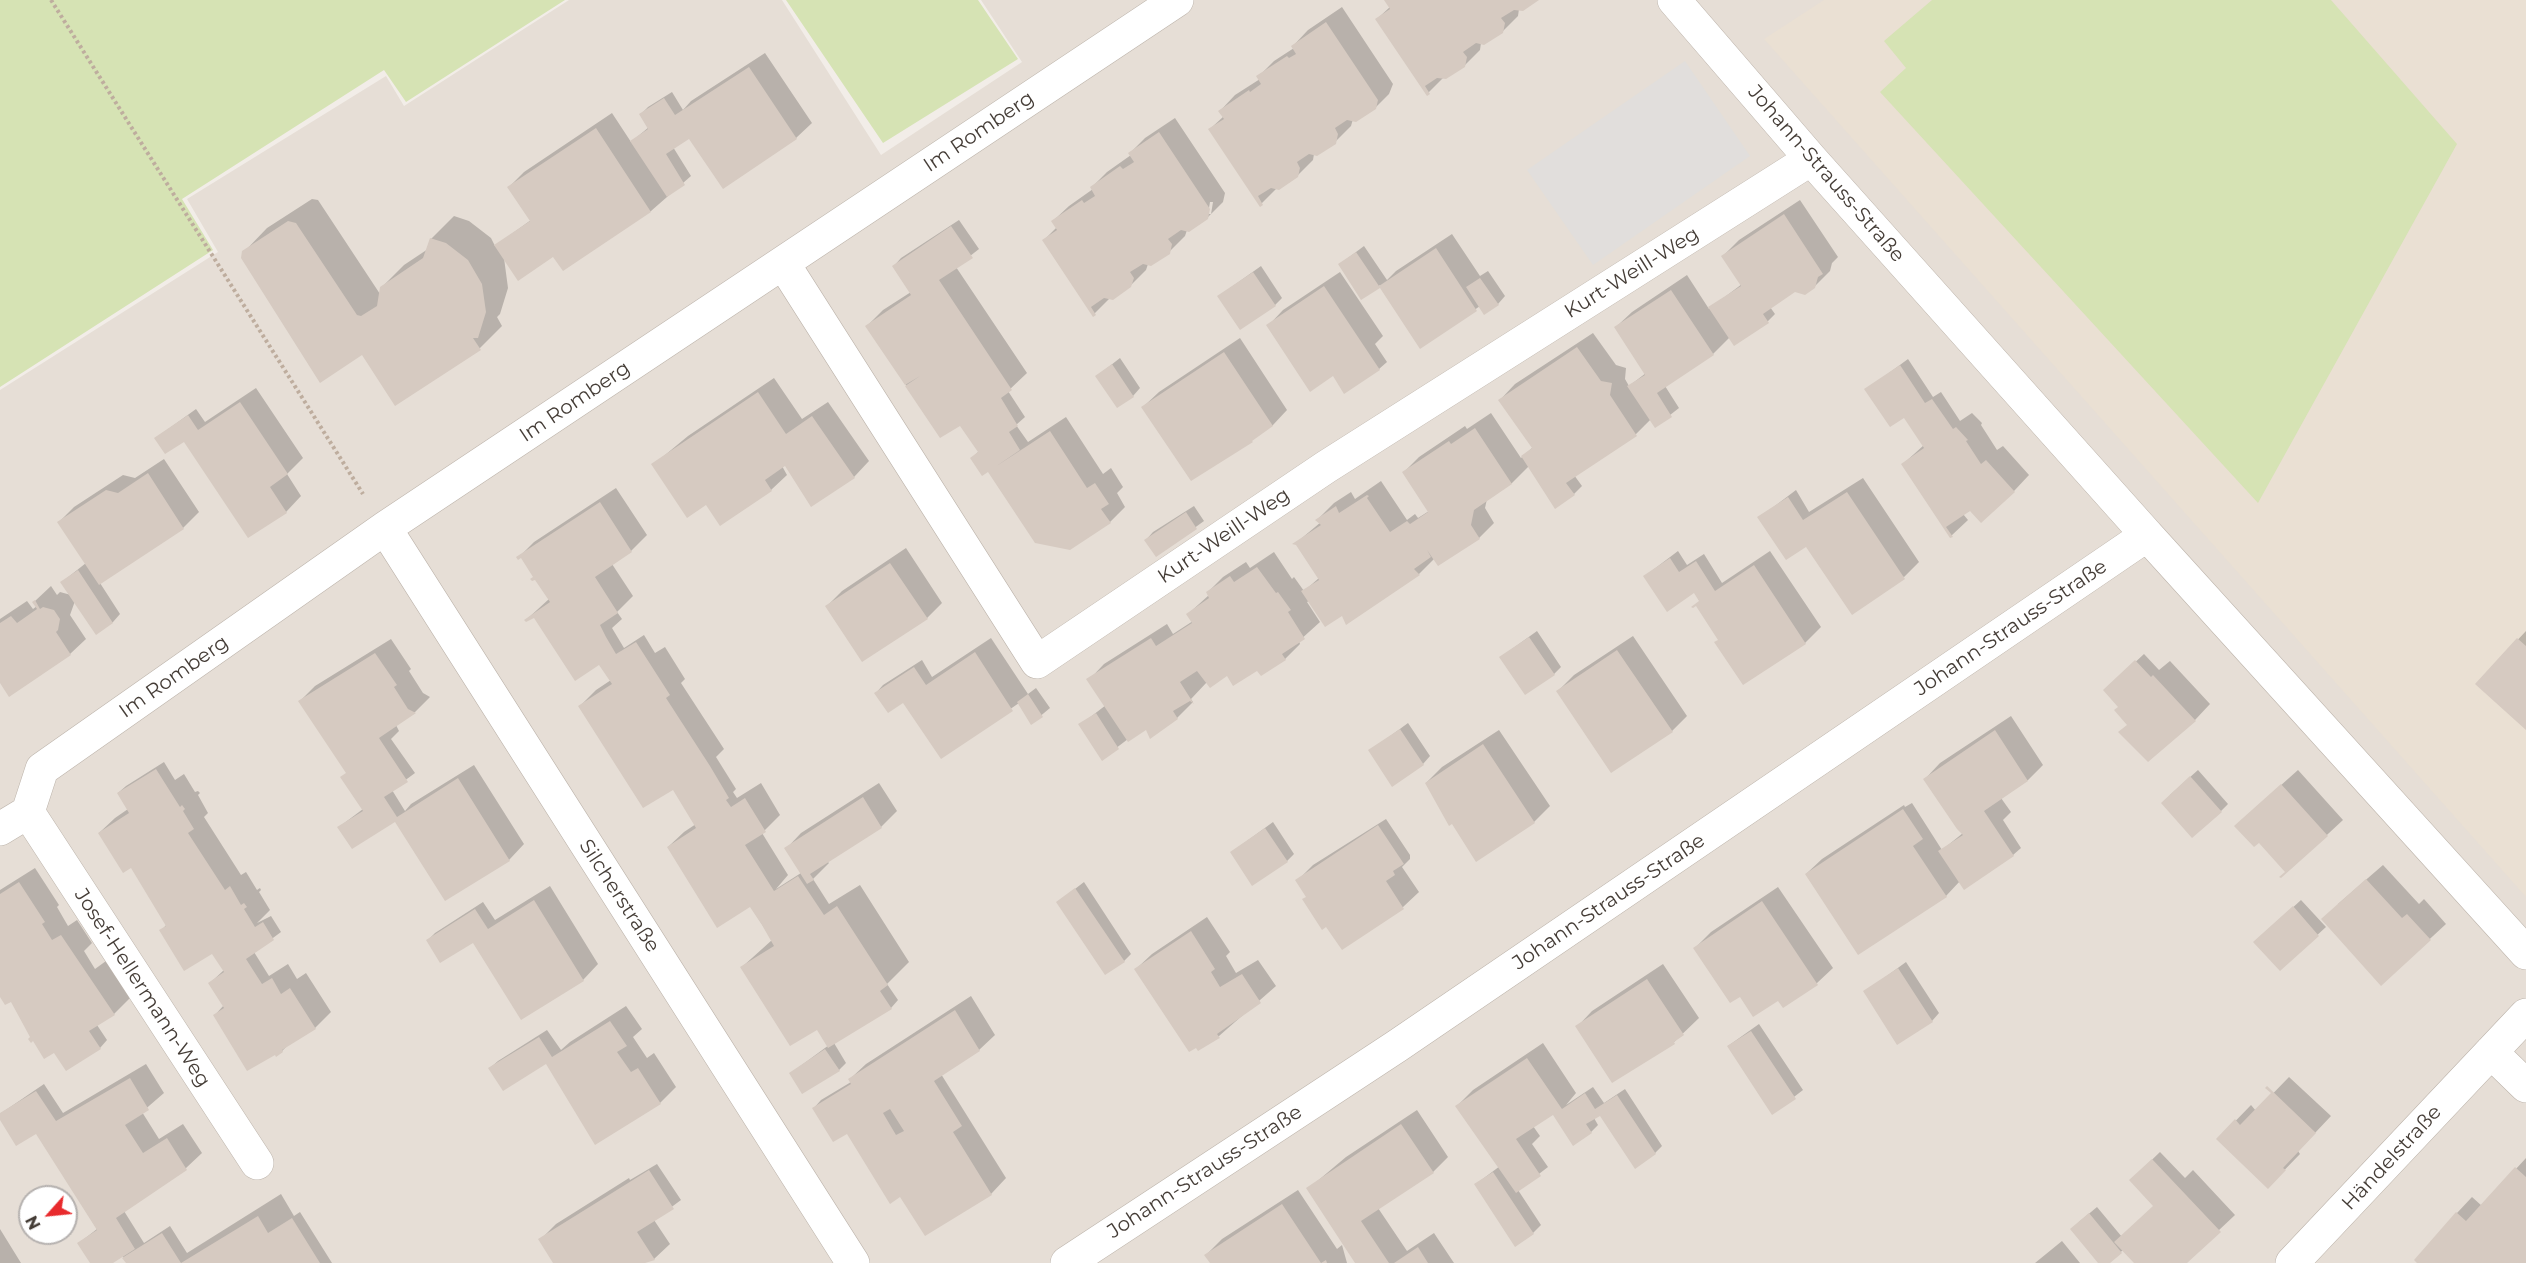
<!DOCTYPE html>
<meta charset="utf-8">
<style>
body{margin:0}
#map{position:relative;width:2526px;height:1263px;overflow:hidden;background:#f2ede8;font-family:Montserrat,sans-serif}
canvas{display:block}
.north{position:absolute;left:18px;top:1185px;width:60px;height:60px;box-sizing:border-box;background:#fff;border:2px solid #b5b1af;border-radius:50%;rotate:243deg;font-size:16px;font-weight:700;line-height:24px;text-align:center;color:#453d37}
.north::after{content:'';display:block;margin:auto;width:21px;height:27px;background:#e82a2d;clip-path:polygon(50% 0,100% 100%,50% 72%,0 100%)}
</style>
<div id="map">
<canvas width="2526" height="1263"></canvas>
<div class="north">N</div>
</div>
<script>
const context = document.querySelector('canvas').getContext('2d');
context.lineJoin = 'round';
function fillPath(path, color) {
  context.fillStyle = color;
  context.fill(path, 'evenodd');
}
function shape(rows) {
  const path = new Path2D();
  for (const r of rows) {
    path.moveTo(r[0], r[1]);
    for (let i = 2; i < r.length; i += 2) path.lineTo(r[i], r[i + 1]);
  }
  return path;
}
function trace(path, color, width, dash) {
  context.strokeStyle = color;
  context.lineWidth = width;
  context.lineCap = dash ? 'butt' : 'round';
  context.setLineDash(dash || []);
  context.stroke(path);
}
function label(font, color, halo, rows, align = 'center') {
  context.font = font + ' Montserrat,sans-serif';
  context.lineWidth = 5;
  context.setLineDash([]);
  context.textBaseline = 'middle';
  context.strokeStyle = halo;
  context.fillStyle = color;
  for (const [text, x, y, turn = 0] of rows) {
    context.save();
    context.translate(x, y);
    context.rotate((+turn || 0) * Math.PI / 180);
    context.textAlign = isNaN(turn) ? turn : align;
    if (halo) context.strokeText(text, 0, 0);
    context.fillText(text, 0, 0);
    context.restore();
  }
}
const residential = shape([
 [569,0,782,0,881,155,1022,62,981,0,2526,0,2526,1263,0,1263,0,390,218,252,187,199,386,76,404,106],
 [30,1197,66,1197,66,1233,30,1233]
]);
const education = shape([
 [1824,0,2526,0,2526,897,1764,39]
]);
const green = shape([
 [0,0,565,0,406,102,384,70,182,199,213,250,0,387],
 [786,0,978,0,1018,59,883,143],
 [1932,0,2331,0,2457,144,2258,503,1880,92,1906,68,1884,41]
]);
const parking = shape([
 [1685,61,1750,156,1593,265,1527,170]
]);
const shadow = shape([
 [1387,0,1536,0,1519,9,1518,16,1502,32,1481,43,1480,50,1464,66,1444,77,1427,94,1377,19,1391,6],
 [1342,7,1393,84,1389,94,1373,110,1353,119,1351,126,1335,142,1314,154,1313,160,1297,176,1277,188,1261,204,1210,129,1224,116,1220,111,1235,95,1260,79,1258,77,1274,61,1294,48,1293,46,1308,30],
 [765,53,812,123,796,138,689,137,673,147,691,176,651,211,563,269,554,255,504,258,508,288,500,314,497,317,502,326,480,348,363,353,244,252,267,228,312,199,318,200,380,294,381,288,404,265,428,249,431,239,454,216,469,221,491,238,495,246,531,220,509,187,524,172,612,113,631,142,649,127,641,114,648,107,672,92,683,110,691,101],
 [1175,118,1225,193,1223,202,1207,218,1187,230,1185,236,1169,252,1148,264,1146,270,1130,286,1110,298,1094,314,1044,240,1057,227,1053,221,1069,206,1093,189,1092,187,1107,172,1131,155,1130,153,1145,138],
 [1210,202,1213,202,1211,214,1208,214],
 [1800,200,1838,257,1832,263,1830,271,1814,287,1795,291,1770,307,1775,314,1768,321,1730,337,1713,354,1665,386,1679,408,1656,426,1651,419,1636,434,1574,475,1582,486,1574,494,1529,466,1512,483,1487,499,1485,508,1494,523,1479,538,1435,558,1418,575,1342,613,1309,601,1307,602,1320,622,1299,641,1300,644,1285,659,1257,669,1227,674,1207,682,1191,699,1193,702,1177,718,1152,735,1147,728,1128,739,1103,758,1080,725,1106,705,1089,680,1104,664,1167,624,1173,634,1193,621,1188,614,1209,595,1207,593,1223,577,1246,562,1250,568,1274,552,1292,579,1294,577,1304,591,1319,578,1296,543,1321,522,1318,519,1334,503,1351,492,1355,499,1381,481,1407,520,1415,514,1418,518,1429,511,1404,472,1419,457,1465,426,1467,429,1491,413,1521,458,1533,447,1500,400,1515,384,1593,333,1616,365,1626,368,1625,379,1629,386,1646,373,1616,327,1632,312,1687,275,1709,309,1742,284,1723,256,1739,240],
 [959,220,979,249,956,267,1027,373,1008,391,1025,417,1016,425,1028,442,1066,417,1103,474,1111,468,1123,487,1117,493,1125,507,1110,522,990,472,998,465,972,458,979,451,969,419,940,436,867,326,883,310,911,292,894,266,901,258],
 [1452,234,1480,276,1488,271,1505,296,1498,304,1480,306,1421,347,1380,285,1378,287,1340,264,1364,246,1387,280,1396,271],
 [1261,266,1282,298,1275,305,1219,296],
 [1340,272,1383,336,1375,344,1387,362,1379,369,1333,374,1268,326,1283,310],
 [1240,338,1287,410,1272,426,1143,407,1159,392],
 [1120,358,1140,388,1133,396,1097,376],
 [1908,359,1933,397,1941,392,1960,421,1972,413,1982,423,1981,425,1997,450,2003,446,2029,475,2014,491,1963,514,1968,520,1951,536,1903,464,1924,445,1904,416,1866,390],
 [774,378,802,419,828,402,869,461,854,477,785,464,782,466,787,475,771,490,707,502,653,465,688,436],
 [256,388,303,458,287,474,301,496,286,512,184,439,156,438,196,409,205,422],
 [164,459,199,512,183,528,100,583,120,614,113,622,96,633,75,601,70,615,86,639,70,654,0,681,0,619,27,601,33,609,37,606,34,602,51,586,57,595,60,592,71,595,62,582,86,563,59,522,74,507,123,475,135,478],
 [1863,478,1919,562,1904,577,1807,545,1759,518,1796,490,1809,512],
 [616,488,647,535,631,551,612,564,633,596,617,612,622,619,612,628,624,648,644,635,655,653,665,647,685,679,681,683,724,749,716,757,736,789,733,792,737,798,761,783,780,815,762,833,788,875,776,889,801,873,786,849,801,833,879,783,897,811,881,827,827,861,829,863,813,879,829,904,860,885,909,962,887,984,898,1000,891,1008,834,1043,846,1063,839,1070,791,1073,829,1045,817,1028,742,967,772,940,751,907,668,847,684,832,696,824,679,785,580,706,596,690,611,680,600,663,534,616,526,620,549,599,522,556,518,558,534,542],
 [1194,506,1204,521,1157,555,1146,540,1153,532],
 [906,548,942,603,927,618,827,606,842,591],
 [1678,551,1687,565,1704,554,1722,583,1770,551,1821,627,1805,643,1720,639,1694,591,1645,576],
 [1537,631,1561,667,1554,674,1501,657],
 [2526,631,2526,728,2477,683],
 [1633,636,1687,716,1672,731,1558,691,1574,675],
 [991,638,1028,694,1036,688,1050,708,1032,723,1019,703,941,757,903,700,876,693,883,685,922,660,932,677],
 [391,639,411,669,409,671,423,693,430,697,415,712,396,725,399,731,391,739,415,773,392,790,405,811,411,804,474,765,524,844,509,860,396,820,339,827,363,809,347,772,300,701,315,686],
 [2144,654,2159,670,2170,661,2210,704,2195,720,2129,724,2120,707,2113,683],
 [2011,716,2043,765,2028,780,2001,798,2011,812,2003,820,2021,848,2013,855,1960,881,1946,896,1806,874,1822,859,1904,805,1905,807,1912,803,1942,850,1963,833,1925,779,1940,763],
 [1408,723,1430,756,1423,764,1370,751],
 [1499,730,1550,806,1534,822,1477,860,1426,783,1442,767],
 [164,762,175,780,184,774,195,792,198,791,200,793,198,795,208,813,204,817,241,875,246,872,257,890,260,888,261,890,259,892,270,910,257,923,271,916,281,932,254,952,269,976,288,964,297,979,306,973,331,1012,315,1028,291,1042,282,1051,215,1015,224,1005,210,983,224,970,212,952,161,931,167,924,131,866,99,833,115,818,128,809,118,793,126,786],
 [2198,770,2228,804,2221,811,2170,795],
 [2298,770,2343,820,2287,872,2259,841,2252,811],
 [1386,819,1410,855,1410,859,1402,867,1419,892,1403,907,1342,948,1297,881,1313,865],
 [1273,822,1294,854,1287,861,1232,852],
 [2383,865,2419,904,2424,899,2446,924,2381,984,2338,904],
 [35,868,59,905,57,907,68,926,77,920,92,943,84,951,95,969,106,961,130,998,114,1014,97,1025,107,1040,100,1048,54,1051,32,1037,12,1000,0,996,0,890],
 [1084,882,1131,954,1124,961,1058,902],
 [550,886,598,964,583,980,473,941,428,940,435,933,483,902,495,920],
 [1778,887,1833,968,1817,983,1783,1006,1779,998,1740,995,1695,948,1711,932],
 [2301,900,2326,927,2280,969,2263,935],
 [1207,917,1230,952,1226,956,1236,973,1258,960,1276,986,1219,1036,1199,1049,1136,969,1152,954],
 [1906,962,1939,1013,1932,1021,1865,992],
 [1663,964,1699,1018,1674,1042,1613,1081,1577,1027,1592,1011],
 [971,996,995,1035,979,1050,941,1074,1006,1178,991,1194,901,1195,847,1132,814,1108,821,1100,851,1082,850,1079,866,1064],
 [626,1006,642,1029,633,1037,647,1058,654,1053,676,1087,660,1103,553,1060,490,1068,498,1061,547,1030,561,1050,570,1042],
 [1759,1024,1803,1090,1773,1113,1728,1046],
 [1543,1043,1576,1093,1566,1105,1593,1087,1604,1103,1625,1089,1662,1146,1655,1153,1600,1114,1594,1118,1598,1125,1591,1132,1553,1113,1533,1126,1540,1136,1532,1144,1548,1167,1518,1190,1541,1225,1533,1233,1476,1184,1500,1166,1457,1106,1473,1090],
 [146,1064,164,1093,142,1112,159,1139,183,1124,202,1153,186,1168,124,1211,144,1243,170,1226,187,1253,281,1194,294,1216,300,1212,332,1263,127,1263,122,1255,110,1263,92,1263,79,1243,97,1229,38,1134,0,1117,0,1114,44,1084,63,1113],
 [2289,1077,2331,1116,2298,1151,2300,1154,2268,1187,2218,1139,2251,1105,2256,1111],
 [1417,1110,1448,1157,1433,1172,1378,1208,1407,1251,1434,1233,1454,1263,1357,1263,1308,1189,1346,1157],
 [2160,1152,2185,1178,2193,1170,2235,1215,2184,1263,2136,1263,2123,1250,2108,1263,2100,1263,2079,1222,2097,1207,2122,1237,2155,1206,2131,1180],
 [2526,1158,2526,1263,2420,1263,2457,1213,2472,1197,2482,1206],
 [657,1164,681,1200,654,1220,670,1244,654,1259,643,1263,555,1263,540,1240,556,1224,629,1178,630,1180],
 [1298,1190,1337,1249,1342,1245,1347,1263,1212,1263,1206,1255,1222,1239],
 [0,1229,21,1263,0,1263],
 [2062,1241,2080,1263,2035,1263]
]);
const building = shape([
 [1384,0,1539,0,1523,11,1514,10,1501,18,1505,23,1503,33,1484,45,1476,43,1463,52,1467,57,1465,67,1446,79,1437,78,1425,86,1430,94,1427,96,1375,19,1390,9],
 [1326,22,1378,100,1376,109,1356,122,1347,120,1335,128,1338,134,1336,144,1317,156,1309,154,1297,162,1300,168,1298,177,1279,190,1271,188,1258,196,1263,205,1260,207,1208,129,1224,119,1218,111,1249,90,1250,92,1261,84,1256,76,1287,56,1289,58,1296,54,1291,46],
 [749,67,797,139,723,189,689,139,666,154,685,185,667,197,630,141,648,129,639,114,664,98,675,115],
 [596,128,651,212,563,271,553,257,518,281,494,245,530,221,507,187],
 [1159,132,1210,209,1208,219,1189,232,1181,230,1168,239,1172,244,1170,254,1151,266,1143,264,1130,272,1134,278,1131,287,1113,300,1104,298,1091,307,1096,315,1093,317,1042,240,1057,230,1051,221,1082,200,1084,203,1095,196,1090,187,1120,166,1123,169,1131,164,1134,162,1128,153],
 [1784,214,1823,274,1818,277,1815,288,1805,295,1795,292,1763,314,1769,323,1734,346,1708,307,1741,286,1721,256],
 [288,221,296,223,357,315,361,316,377,306,380,287,423,258,430,238,446,243,468,260,482,284,486,312,478,338,473,338,481,350,395,406,362,355,320,383,241,258,242,251],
 [951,226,973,258,939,280,1012,390,1001,398,1018,426,1009,432,1020,450,995,467,1050,431,1087,488,1095,483,1109,504,1101,509,1111,523,1070,550,1035,543,988,472,982,476,970,458,978,452,960,426,940,438,905,386,920,376,905,385,865,326,911,295,892,266],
 [1436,248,1477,311,1420,349,1380,288,1361,300,1338,264,1356,252,1379,286],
 [1253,272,1276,306,1240,330,1217,296],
 [1480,278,1499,305,1484,315,1466,287],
 [1324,286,1380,370,1344,394,1333,376,1310,392,1266,325],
 [1671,290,1714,355,1657,393,1672,417,1655,428,1627,386,1645,375,1614,327],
 [1577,347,1601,381,1612,383,1610,395,1637,436,1566,483,1575,495,1555,509,1521,456,1532,448,1498,400],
 [1224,352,1273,426,1252,441,1253,442,1191,481,1141,407],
 [1112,364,1134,397,1117,408,1095,376],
 [1900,365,1925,403,1932,399,1953,429,1956,427,1968,440,1966,441,1981,464,1986,460,2015,492,1981,523,1970,511,1946,527,1953,537,1950,538,1901,464,1924,448,1904,418,1890,427,1864,389],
 [758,392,786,434,812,416,855,478,811,507,785,466,765,480,772,491,720,526,706,505,687,518,651,464],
 [240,402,288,474,270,487,287,513,248,538,184,442,165,454,154,438,188,415,198,430],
 [1475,428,1512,484,1474,510,1471,525,1480,539,1438,566,1427,550,1431,557,1414,569,1420,575,1346,625,1342,616,1325,627,1301,591,1319,580,1296,545,1292,544,1321,525,1315,520,1336,506,1339,513,1367,495,1369,496,1367,498,1390,532,1407,521,1410,524,1428,512,1402,472,1449,441,1451,444],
 [148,473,184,529,99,585,57,522,106,490,118,493],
 [1847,492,1905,579,1852,615,1806,547,1786,560,1757,517,1788,497,1803,520],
 [600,502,632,552,595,577,618,613,600,625,606,637,616,654,636,642,670,695,666,698,710,766,729,798,726,800,731,807,745,798,766,832,745,845,774,891,798,876,824,915,837,906,888,985,880,991,892,1009,828,1048,817,1030,790,1046,740,967,774,946,762,925,750,907,717,928,667,847,696,828,673,790,643,808,578,706,612,684,599,665,575,681,534,618,526,622,524,620,550,602,535,580,532,581,530,579,533,577,521,558,518,560,516,557],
 [1186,512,1197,529,1156,557,1144,540],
 [1670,558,1679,572,1696,561,1715,591,1754,565,1806,644,1743,685,1714,642,1718,640,1696,606,1693,608,1691,607,1699,601,1694,593,1667,612,1643,576],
 [890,563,928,619,862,662,825,606],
 [1257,567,1276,593,1278,592,1291,610,1288,612,1305,639,1282,654,1286,660,1261,676,1257,671,1233,686,1227,676,1210,688,1197,671,1180,682,1194,704,1190,701,1173,711,1178,719,1150,739,1146,730,1128,742,1086,679,1151,638,1156,646,1192,623,1186,614,1209,598,1206,592,1230,576,1234,582],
 [78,570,113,623,96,635,60,582],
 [35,600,40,609,43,607,54,610,60,619,58,630,56,632,71,655,9,697,0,683,0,623,11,616,17,623,37,609,32,602],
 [1529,637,1555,675,1525,695,1499,657],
 [2517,638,2526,646,2526,730,2475,684],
 [1617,650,1673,732,1611,773,1556,691],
 [975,652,1013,711,941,759,903,703,888,713,874,693,914,667,926,685],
 [375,653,397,685,394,687,408,709,416,713,379,738,408,782,384,797,397,817,458,778,510,861,445,901,395,822,352,849,337,827,363,811,340,777,346,773,298,701],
 [2135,660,2151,677,2153,675,2196,721,2148,762,2118,732,2127,725,2114,710,2118,707,2103,690],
 [1028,694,1043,717,1031,725,1017,702],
 [1096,713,1119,749,1102,761,1078,724],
 [1400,729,1424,765,1392,787,1368,750],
 [1995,730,2028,781,1984,811,2014,856,1964,890,1938,851,1963,835,1957,829,1923,779],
 [1483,744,1535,823,1476,862,1452,824,1449,826,1425,783],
 [156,769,180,807,182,805,185,809,183,811,194,829,188,833,225,890,230,886,241,905,244,903,247,907,244,909,255,927,263,922,274,940,246,959,262,984,272,978,281,994,290,988,316,1029,282,1050,283,1052,276,1057,275,1055,247,1071,213,1015,224,1008,208,983,224,972,212,954,184,971,159,930,166,926,131,868,123,873,98,833,129,813,117,793],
 [2190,776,2222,812,2192,838,2161,803],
 [2281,784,2328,836,2281,878,2279,877,2285,872,2259,843,2254,847,2234,826],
 [863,797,882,828,810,874,814,880,807,884,784,848],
 [1903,809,1923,839,1913,846,1947,897,1858,955,1805,874],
 [1378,825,1404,864,1393,871,1395,875,1386,881,1404,909,1342,950,1326,927,1322,930,1302,899,1306,897,1295,880],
 [1265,828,1288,862,1252,886,1230,852],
 [2366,879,2402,918,2407,914,2431,940,2381,986,2321,919],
 [19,882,45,922,42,924,52,940,61,935,115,1015,89,1031,101,1049,66,1071,54,1053,44,1059,33,1041,31,1043,28,1039,30,1037,11,1002,5,1005,0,997,0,894],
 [1075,888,1125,962,1105,975,1056,902],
 [534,900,584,981,521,1020,473,943,440,963,426,940,475,909,488,929],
 [1762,901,1818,985,1783,1008,1778,1001,1753,1017,1740,997,1730,1003,1693,948],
 [2293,906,2319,936,2280,971,2253,942],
 [1191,931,1215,969,1211,972,1220,987,1242,974,1261,1003,1217,1034,1220,1038,1218,1039,1198,1051,1196,1048,1189,1052,1134,969],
 [1898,968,1933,1022,1897,1045,1863,991],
 [1647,979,1684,1035,1674,1042,1675,1044,1612,1083,1575,1026],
 [955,1010,980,1051,934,1081,962,1126,953,1132,992,1195,925,1236,900,1197,890,1204,847,1134,833,1142,812,1108,851,1084,848,1079],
 [890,1109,904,1131,896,1135,883,1113],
 [610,1021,627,1046,617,1052,631,1072,638,1068,661,1104,595,1145,546,1064,503,1091,488,1068,539,1037,552,1057],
 [1751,1031,1796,1099,1772,1115,1727,1046],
 [825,1049,840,1071,802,1094,789,1073],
 [1527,1058,1562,1109,1585,1093,1595,1109,1617,1095,1656,1154,1635,1169,1600,1116,1586,1124,1592,1133,1573,1146,1553,1115,1516,1139,1541,1176,1516,1193,1455,1106],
 [130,1078,149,1110,125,1125,143,1153,167,1138,187,1170,116,1218,135,1249,113,1263,90,1263,77,1243,97,1230,36,1134,16,1146,0,1120,0,1113,36,1091,56,1121],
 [2267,1086,2316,1133,2283,1168,2286,1170,2268,1189,2216,1139,2235,1119,2240,1125,2271,1093,2265,1088],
 [1401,1124,1434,1173,1361,1221,1389,1263,1355,1263,1306,1188],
 [2152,1159,2221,1232,2187,1263,2134,1263,2114,1242,2153,1206,2129,1180],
 [2515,1167,2526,1177,2526,1263,2417,1263,2414,1260,2456,1212,2466,1221],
 [649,1170,674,1209,637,1232,655,1260,645,1263,553,1263,538,1239],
 [1493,1172,1534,1234,1515,1247,1474,1184],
 [1282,1204,1321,1263,1326,1260,1327,1263,1210,1263,1204,1255],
 [2089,1213,2122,1253,2110,1263,2098,1263,2070,1229],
 [258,1216,268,1233,292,1218,320,1263,181,1263],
 [162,1233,181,1263,126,1263,122,1258],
 [1418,1247,1428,1263,1394,1263]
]);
const path = shape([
 [51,0,363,494]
]);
const minor = shape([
 [783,263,1037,662,1326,467,1811,159],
 [385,528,853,1263],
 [2147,535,2526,953],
 [28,812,257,1163],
 [0,829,28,812,42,769,385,528,1177,0],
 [2491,1052,2526,1086],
 [1067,1263,1397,1046,2147,535,1811,159,1674,0],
 [2292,1263,2526,1015]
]);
const streetNames = [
 ["Im Romberg",979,132,-34],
 ["Johann-Strauss-Straße",1826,174,49],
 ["Kurt-Weill-Weg",1632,273,-32],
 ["Im Romberg",575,402,-34],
 ["Kurt-Weill-Weg",1224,536,-34],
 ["Johann-Strauss-Straße",2011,628,-34],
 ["Im Romberg",174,677,-35],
 ["Silcherstraße",619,896,57],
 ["Johann-Strauss-Straße",1609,902,-34],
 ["Josef-Hellermann-Weg",142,988,57],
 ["Händelstraße",2392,1158,-47],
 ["Johann-Strauss-Straße",1205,1172,-33]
];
fillPath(residential, '#e6ded6');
fillPath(education, '#eae0d3');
fillPath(green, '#d6e3b4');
fillPath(parking, '#e1dedc');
fillPath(shadow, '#0003');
fillPath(building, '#d6cac1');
trace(minor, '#bdb4ab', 34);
trace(path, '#bead9e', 4, [3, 3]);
trace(minor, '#fff', 33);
label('20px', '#453d37', '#fff', streetNames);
</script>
